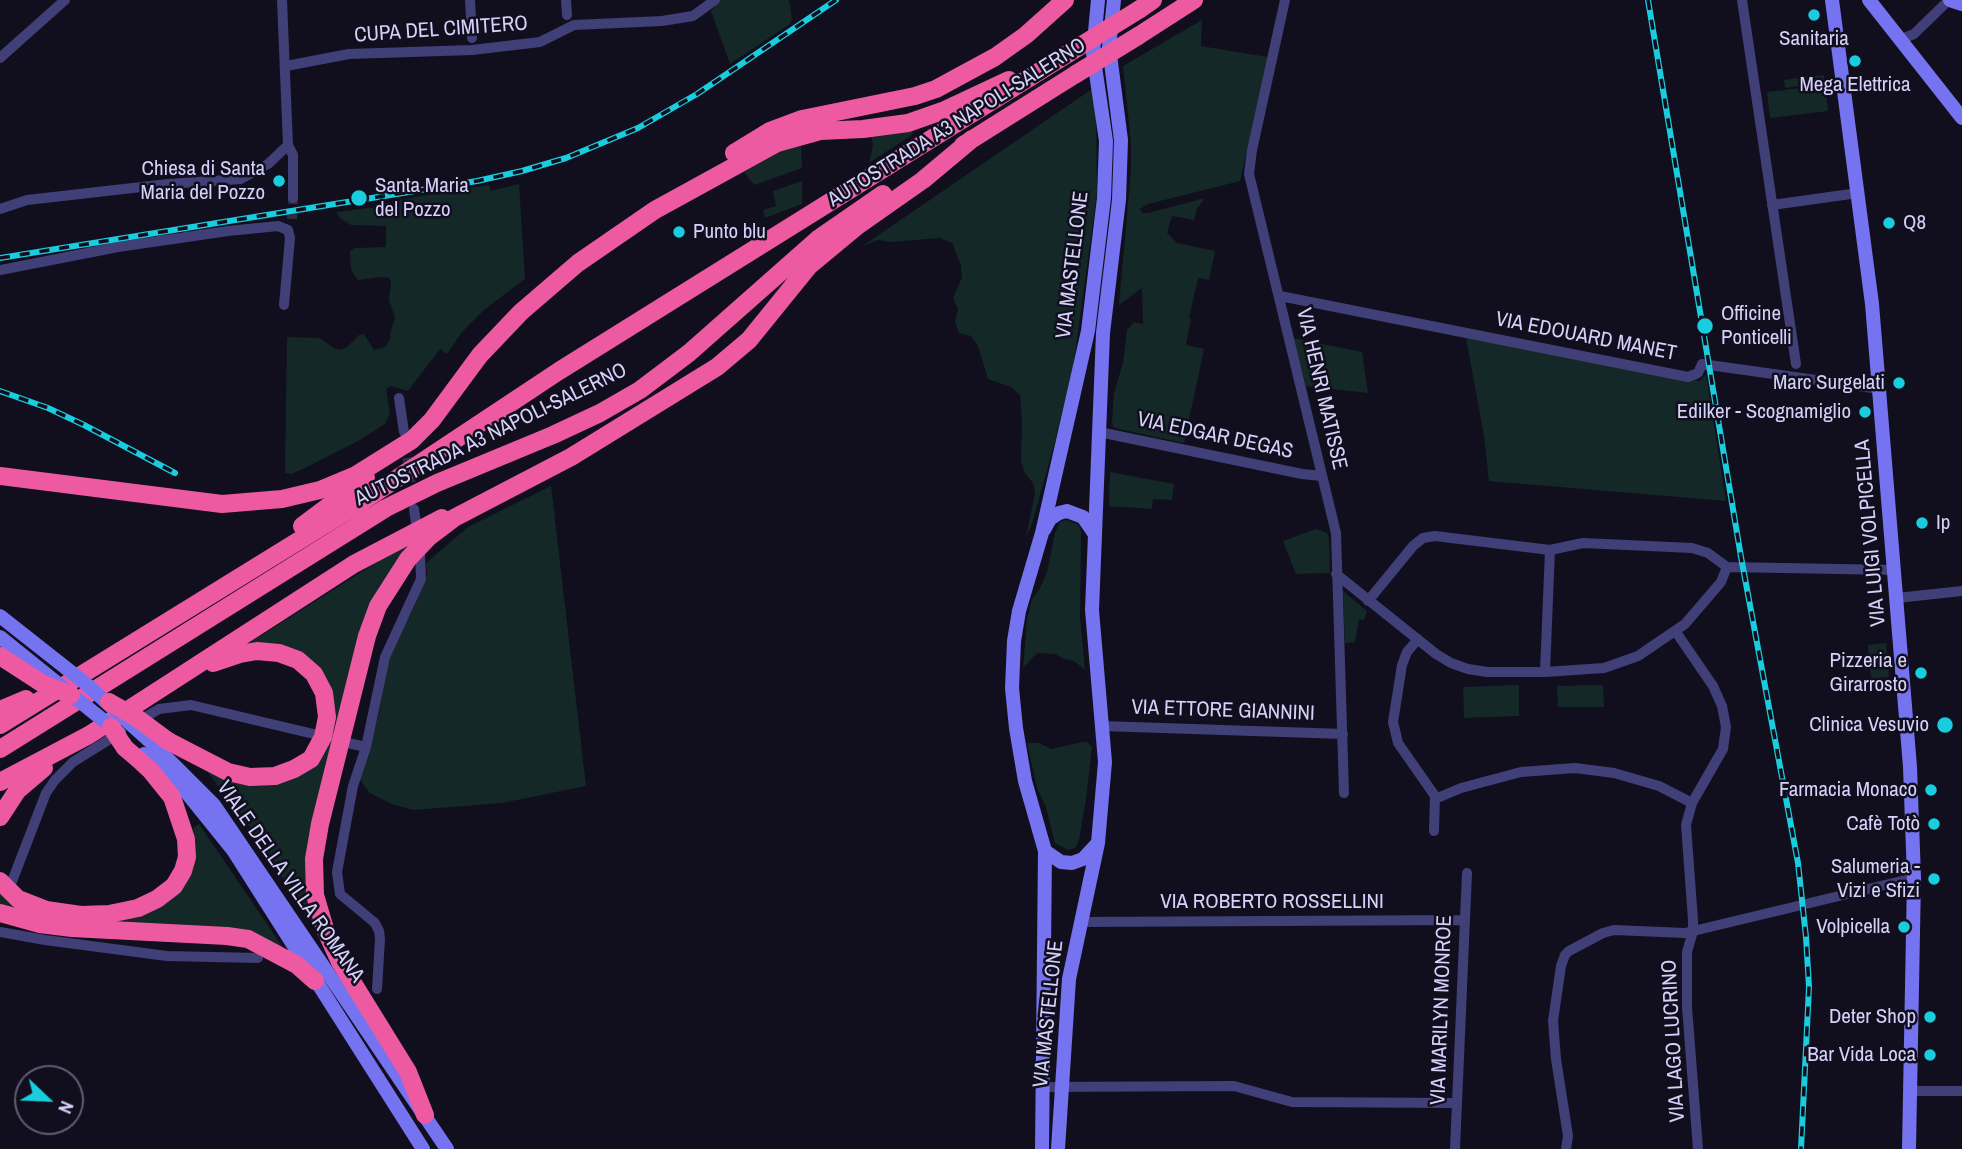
<!DOCTYPE html>
<meta charset="utf-8">
<style>
body{margin:0}
#map{position:relative;width:1962px;height:1149px;overflow:hidden;background:#110f1e;font-family:"Archivo Narrow",sans-serif}
canvas{display:block}
.north{position:absolute;left:14px;top:1065px;width:70px;height:70px;box-sizing:border-box;background:#110f1e;border:2px solid #605d76;border-radius:50%;rotate:113deg;font-size:19px;font-weight:700;line-height:28px;text-align:center;color:#d6d1fa}
.north::after{content:'';display:block;margin:auto;width:24px;height:32px;background:#19ccde;clip-path:polygon(50% 0,100% 100%,50% 72%,0 100%)}
</style>
<div id="map">
<canvas width="1962" height="1149"></canvas>
<div class="north">N</div>
</div>
<script>
const context = document.querySelector('canvas').getContext('2d');
context.lineJoin = 'round';
function fillPath(path, color) {
  context.fillStyle = color;
  context.fill(path, 'evenodd');
}
function shape(rows) {
  const path = new Path2D();
  for (const r of rows) {
    path.moveTo(r[0], r[1]);
    for (let i = 2; i < r.length; i += 2) path.lineTo(r[i], r[i + 1]);
  }
  return path;
}
function trace(path, color, width, dash) {
  context.strokeStyle = color;
  context.lineWidth = width;
  context.lineCap = dash ? 'butt' : 'round';
  context.setLineDash(dash || []);
  context.stroke(path);
}
function label(font, color, halo, rows, align = 'center') {
  context.font = font + ' "Archivo Narrow",sans-serif';
  context.lineWidth = 5;
  context.setLineDash([]);
  context.textBaseline = 'middle';
  context.strokeStyle = halo;
  context.fillStyle = color;
  for (const [text, x, y, turn = 0] of rows) {
    context.save();
    context.translate(x, y);
    context.rotate((+turn || 0) * Math.PI / 180);
    context.textAlign = isNaN(turn) ? turn : align;
    if (halo) context.strokeText(text, 0, 0);
    context.fillText(text, 0, 0);
    context.restore();
  }
}
const green = shape([
 [721,0,789,0,792,19,790,24,730,64,711,11],
 [1202,20,1201,46,1268,57,1240,181,1148,204,1140,209,1142,213,1148,213,1205,198,1197,209,1194,220,1172,216,1167,233,1177,243,1215,251,1209,280,1198,278,1189,318,1191,319,1186,345,1204,349,1184,443,1119,429,1113,427,1112,420,1114,393,1123,363,1127,330,1134,322,1143,324,1142,288,1119,305,1131,170,1131,144,1123,66],
 [1824,75,1825,83,1785,88,1784,80],
 [1825,85,1828,111,1770,118,1767,92],
 [1092,89,1096,112,1097,193,1073,368,1053,449,1031,527,1026,536,1035,494,1033,483,1024,472,1021,460,1022,419,1020,395,1011,387,988,379,978,346,971,336,959,333,955,321,958,309,953,298,962,277,961,265,952,243,940,238,891,242,878,240,861,247],
 [913,131,912,135,869,163,873,145,871,136],
 [801,145,802,168,754,185,744,172,789,147],
 [802,181,802,204,765,218,763,210,776,206,773,191],
 [519,184,525,279,485,309,462,332,447,354,440,349,408,391,391,386,386,389,390,413,385,424,358,441,303,469,291,474,285,473,287,337,320,338,335,349,340,350,346,348,359,335,364,334,374,350,385,347,391,337,390,334,395,317,389,300,391,283,389,278,382,277,358,280,351,270,350,251,355,248,386,247,386,226,351,225,340,218,336,212,392,205,392,201,489,185,491,191],
 [1293,338,1362,352,1368,393,1306,386],
 [1466,338,1700,381,1706,374,1726,501,1489,481,1484,436],
 [1110,472,1174,484,1172,500,1153,499,1152,509,1109,506],
 [551,486,586,786,502,803,413,810,392,804,370,793,360,780,379,713,389,653,410,616,427,576,426,563,468,527],
 [1067,520,1079,525,1081,532,1080,617,1085,670,1074,661,1064,659,1055,654,1037,653,1023,668,1027,620,1032,599,1040,588,1047,572,1055,533,1060,522],
 [1316,529,1327,533,1329,538,1330,573,1296,574,1283,541],
 [409,542,414,544,390,576,315,827,320,931,317,932,250,827,203,766,267,782,327,743,334,729,335,712,323,678,243,647],
 [1343,591,1367,611,1364,620,1359,619,1355,642,1345,643],
 [1886,643,1889,677,1871,679,1868,645],
 [1519,685,1519,716,1464,718,1463,687],
 [1603,685,1604,707,1558,707,1557,686],
 [1083,742,1087,742,1092,747,1086,799,1079,840,1075,848,1068,850,1055,843,1046,807,1037,788,1027,743,1039,743,1051,749],
 [199,824,282,946,280,948,0,908,0,888,6,897,133,914,194,859,196,843,193,828]
]);
const streetTunnel = shape([
 [292,219,293,198],
 [405,443,413,498]
]);
const street = shape([
 [282,0,288,145,293,155,293,198],
 [470,0,472,38],
 [566,0,567,15],
 [1285,0,1252,150,1249,174,1336,533,1344,793],
 [1742,0,1796,364],
 [1899,40,1914,34,1949,0],
 [0,58,65,0],
 [286,66,349,54,472,50,540,42,574,25,662,21,693,16,715,0],
 [1772,205,1858,193],
 [0,209,27,200,168,184,241,179,268,164,288,145],
 [0,270,118,247,228,231,278,226,288,230,290,238,284,305],
 [1280,296,1688,377,1698,373,1702,364,1880,389],
 [399,398,404,432],
 [1099,432,1302,474,1322,476],
 [414,509,416,523],
 [1336,574,1436,654,1451,663,1468,669,1487,672,1545,672,1604,668,1638,656,1685,624,1721,582,1727,567],
 [1897,598,1962,591],
 [1368,601,1413,546,1423,538,1435,536,1550,550,1583,543,1692,548,1708,553,1727,567,1894,570],
 [1676,632,1713,686,1722,706,1726,727,1723,749,1692,803,1686,825,1693,920,1693,931,1687,952,1687,1007,1698,1149],
 [1418,639,1407,652,1402,665,1393,722,1398,743,1435,796,1434,831],
 [1545,672,1550,550],
 [137,722,159,709,191,705,318,735],
 [1102,726,1343,734],
 [348,743,366,747],
 [1435,799,1461,788,1521,772,1575,768,1614,773,1659,786,1692,803],
 [11,884,46,793,55,780,73,762,118,734],
 [1080,922,1465,920],
 [0,932,45,940,167,956,258,958],
 [377,989,380,939,379,931,375,923,340,894,337,872,353,786,366,747,385,657,421,579,420,554],
 [1043,1087,1234,1086,1292,1102,1457,1103],
 [1912,1091,1962,1091],
 [1455,1149,1467,873],
 [1566,1149,1568,1136,1556,1059,1553,1021,1561,966,1565,955,1569,951,1603,933,1614,930,1685,933,1914,878]
]);
const secondary = shape([
 [1832,0,1872,304,1910,767,1914,878,1909,1149],
 [1869,0,1962,118],
 [1950,0,1962,4],
 [1044,530,1050,519,1059,513,1067,511,1083,517,1094,533],
 [155,746,214,805,447,1149],
 [144,754,187,793,233,850,423,1149],
 [1045,851,1061,862,1072,863,1083,859,1096,845],
 [1042,1149,1045,851,1025,781,1016,728,1012,688,1014,641,1019,611,1042,533,1088,331,1104,198,1106,141,1093,53,1098,0],
 [1058,1149,1069,979,1098,843,1105,762,1092,610,1103,333,1119,200,1121,140,1109,47,1114,0]
]);
const highway = shape([
 [1140,9,1153,0],
 [1138,36,1194,0],
 [963,145,1076,74],
 [734,153,770,131,802,119,915,96,936,89,995,57,1026,35,1065,0],
 [0,476,222,504,282,499,320,490,356,475,412,440,432,420,480,355,521,312,578,263,655,210,777,143,820,131,863,129,908,123,945,110,1009,80],
 [302,526,366,478],
 [0,710,26,699],
 [0,725,363,501,559,371,1069,53],
 [168,741,228,772,250,777,275,776,294,769,311,759,323,737,327,717,324,693,314,674,298,660,279,653,257,651,240,654,213,663],
 [0,749,386,508,437,483,553,435,600,413,640,390,689,353,818,239,883,194],
 [0,782,89,735,354,564,442,518],
 [0,817,17,791,44,768],
 [0,881,18,899,46,910,81,915,109,914,138,908,157,899,174,886,183,871,187,857,186,839,172,797,151,771,138,759],
 [0,913,40,924,72,928,227,936,248,939,297,965,315,981],
 [425,1115,408,1072,340,962,325,929,315,895,314,859,320,824,367,636,378,606,408,559,429,537,454,518,571,457,717,367,749,340,809,266,856,227,923,180,972,139]
]);
const rail = shape([
 [1648,0,1741,557,1798,863,1806,937,1809,987,1801,1149],
 [0,258,477,181,522,171,566,158,638,128,697,94,836,0],
 [0,391,48,408,84,425,175,473]
]);
const secondaryBridge = shape([
 [0,616,85,683,155,746],
 [0,637,119,733]
]);
const highwayBridge = shape([
 [1069,53,1140,9],
 [1076,74,1138,36],
 [0,656,43,684,71,695],
 [109,702,137,718,168,741],
 [111,727,125,748,138,759]
]);
const markers = [
 [1814,15,7,"#19ccde"],
 [1855,61,7,"#19ccde"],
 [279,181,7,"#19ccde"],
 [359,198,9,"#19ccde"],
 [1889,223,7,"#19ccde"],
 [679,232,7,"#19ccde"],
 [1705,326,9,"#19ccde"],
 [1899,383,7,"#19ccde"],
 [1865,412,7,"#19ccde"],
 [1922,523,7,"#19ccde"],
 [1921,673,7,"#19ccde"],
 [1945,725,9,"#19ccde"],
 [1931,790,7,"#19ccde"],
 [1934,824,7,"#19ccde"],
 [1934,879,7,"#19ccde"],
 [1904,927,7,"#19ccde"],
 [1930,1017,7,"#19ccde"],
 [1930,1055,7,"#19ccde"]
];
const streetNames = [
 ["CUPA DEL CIMITERO",441,30,-4],
 ["AUTOSTRADA A3 NAPOLI-SALERNO",957,123,-32],
 ["VIA MASTELLONE",1073,265,-83],
 ["VIA EDOUARD MANET",1586,337,11],
 ["VIA HENRI MATISSE",1321,389,77],
 ["AUTOSTRADA A3 NAPOLI-SALERNO",491,435,-26],
 ["VIA EDGAR DEGAS",1215,436,12],
 ["VIA LUIGI VOLPICELLA",1871,533,-95],
 ["VIA ETTORE GIANNINI",1223,711,2],
 ["VIALE DELLA VILLA ROMANA",290,882,55],
 ["VIA ROBERTO ROSSELLINI",1272,902],
 ["VIA MARILYN MONROE",1442,1010,-88],
 ["VIA MASTELLONE",1049,1014,-84],
 ["VIA LAGO LUCRINO",1674,1041,-93]
];
const poiNames = [
 ["Sanitaria",1814,39,"center"],
 ["Mega Elettrica",1855,85,"center"],
 ["Chiesa di Santa",265,169],
 ["Maria del Pozzo",265,193],
 ["Santa Maria",375,186,"left"],
 ["del Pozzo",375,210,"left"],
 ["Q8",1903,223,"left"],
 ["Punto blu",693,232,"left"],
 ["Officine",1721,314,"left"],
 ["Ponticelli",1721,338,"left"],
 ["Marc Surgelati",1885,383],
 ["Edilker - Scognamiglio",1851,412],
 ["Ip",1936,523,"left"],
 ["Pizzeria e",1907,661],
 ["Girarrosto",1907,685],
 ["Clinica Vesuvio",1929,725],
 ["Farmacia Monaco",1917,790],
 ["Cafè Totò",1920,824],
 ["Salumeria -",1920,867],
 ["Vizi e Sfizi",1920,891],
 ["Volpicella",1890,927],
 ["Deter Shop",1916,1017],
 ["Bar Vida Loca",1916,1055]
];
fillPath(green, '#132827');
trace(streetTunnel, '#2f2c3f', 10, [10, 5]);
trace(street, '#413f78', 10);
trace(secondary, '#7573ef', 14);
trace(highway, '#ed5aa1', 18);
trace(rail, '#19ccde', 6);
trace(rail, '#110f1e', 3.5, [10]);
trace(secondaryBridge, '#7573ef', 14);
trace(highwayBridge, '#ed5aa1', 18);
for (const [x, y, r, color] of markers) {
  const dot = new Path2D();
  dot.arc(x, y, r, 0, 2 * Math.PI);
  context.fillStyle = color;
  context.fill(dot);
  trace(dot, '#110f1e', 2.5);
}
label('21px', '#d6d1fa', '#110f1e', streetNames);
label('21px', '#d6d1fa', '#110f1e', poiNames, 'right');
</script>
